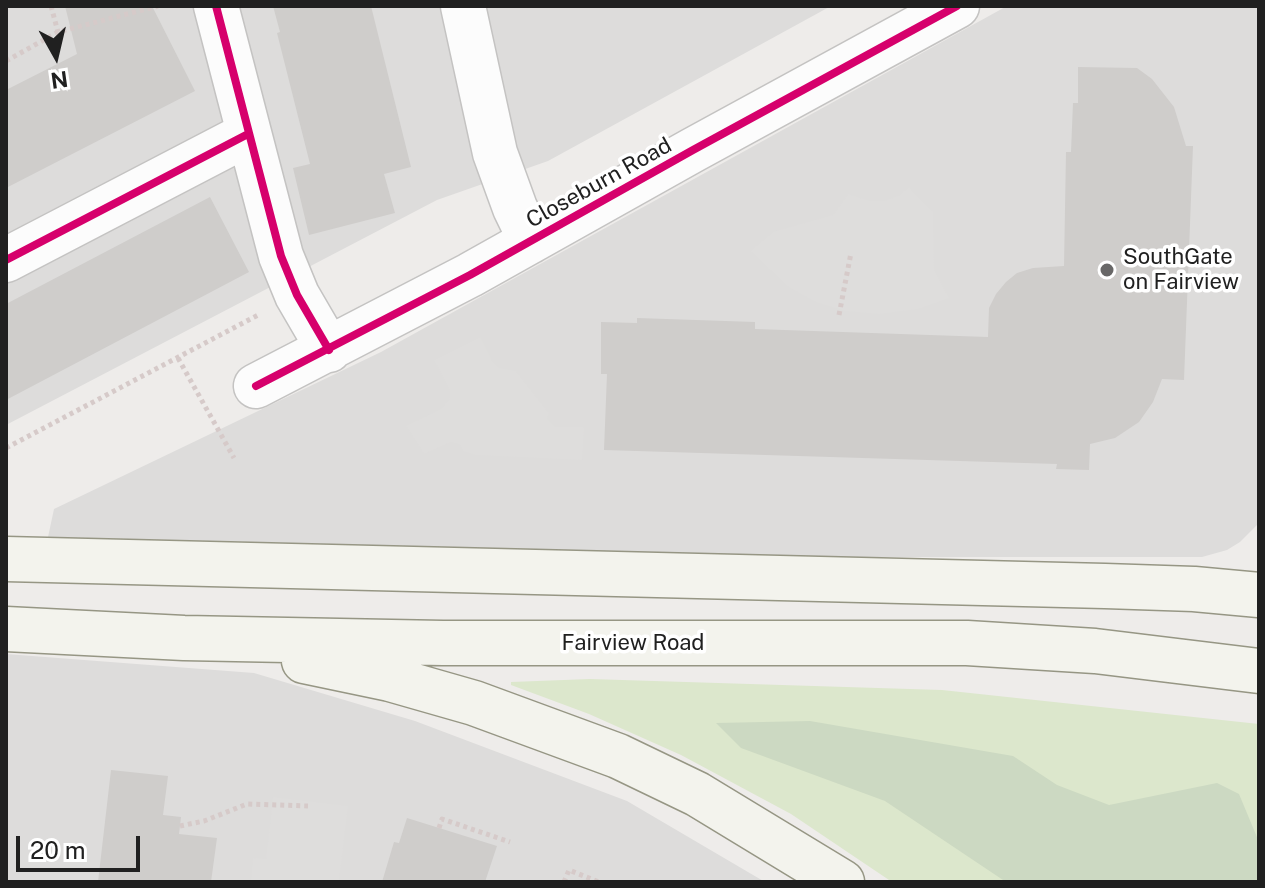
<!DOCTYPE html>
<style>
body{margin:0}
#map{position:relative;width:1265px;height:888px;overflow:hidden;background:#eeecea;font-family:"Public Sans",sans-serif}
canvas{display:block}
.frame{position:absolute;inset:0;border:8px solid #202020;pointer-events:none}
.north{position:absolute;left:16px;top:16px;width:80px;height:80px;-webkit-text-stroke:6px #fff;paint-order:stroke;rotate:172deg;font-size:22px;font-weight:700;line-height:32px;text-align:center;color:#202020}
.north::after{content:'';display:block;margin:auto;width:28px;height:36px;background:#202020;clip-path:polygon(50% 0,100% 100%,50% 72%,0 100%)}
.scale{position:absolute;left:16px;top:836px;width:124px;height:36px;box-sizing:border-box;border:4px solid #202020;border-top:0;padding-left:10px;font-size:24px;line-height:28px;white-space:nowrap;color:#202020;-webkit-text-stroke:6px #fff;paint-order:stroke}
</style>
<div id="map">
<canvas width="1265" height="888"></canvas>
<div class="frame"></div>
<div class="north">N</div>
<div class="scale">20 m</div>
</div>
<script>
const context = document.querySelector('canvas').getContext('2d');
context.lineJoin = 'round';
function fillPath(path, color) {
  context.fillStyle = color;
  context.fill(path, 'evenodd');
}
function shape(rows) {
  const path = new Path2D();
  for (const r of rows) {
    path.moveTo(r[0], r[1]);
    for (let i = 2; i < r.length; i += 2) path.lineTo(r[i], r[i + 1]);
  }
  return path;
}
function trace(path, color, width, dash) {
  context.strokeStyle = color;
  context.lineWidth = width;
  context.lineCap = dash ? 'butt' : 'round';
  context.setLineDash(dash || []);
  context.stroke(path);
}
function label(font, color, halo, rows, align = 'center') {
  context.font = font + ' "Public Sans",sans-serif';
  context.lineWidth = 7;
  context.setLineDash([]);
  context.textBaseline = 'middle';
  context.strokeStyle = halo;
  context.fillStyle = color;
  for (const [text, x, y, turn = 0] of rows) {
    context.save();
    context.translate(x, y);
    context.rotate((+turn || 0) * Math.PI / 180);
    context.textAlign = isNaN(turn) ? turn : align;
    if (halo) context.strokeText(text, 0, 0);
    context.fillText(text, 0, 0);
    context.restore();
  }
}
const residential = shape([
 [6,6,831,6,548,161,437,200,6,425],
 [1007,6,1259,6,1259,523,1240,542,1227,550,1202,557,845,557,48,537,54,509,381,352],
 [6,654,254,673,415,721,627,801,765,882,6,882]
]);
const grass = shape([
 [590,679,942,690,1259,724,1259,882,892,882,791,814,681,755,589,714,511,685,511,682]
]);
const forest = shape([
 [810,721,1013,756,1057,785,1109,805,1217,783,1239,794,1259,842,1259,882,1006,882,885,801,741,748,716,723]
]);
const parking = shape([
 [909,187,933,212,934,269,949,298,918,309,879,314,846,311,816,302,787,286,750,251,773,232,833,215,848,194,870,201,884,201,898,196],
 [480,337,491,359,499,368,516,371,549,413,547,419,555,427,584,427,582,460,476,455,463,451,459,444,451,442,424,454,406,426,441,409,450,398,450,391,434,360],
 [273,797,348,806,339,882,251,882,253,858,266,859]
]);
const building = shape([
 [65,6,152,6,195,91,6,188,6,90,77,54],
 [273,6,371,6,411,167,384,174,395,213,309,235,293,168,310,164,277,33,280,32],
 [1078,67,1137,68,1152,79,1174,107,1186,146,1193,146,1184,380,1162,379,1153,402,1139,422,1115,438,1090,444,1089,470,1056,469,1057,464,604,450,607,374,601,374,601,322,637,323,637,318,755,322,755,329,988,337,989,308,996,294,1006,282,1017,273,1033,268,1064,266,1066,152,1071,152,1073,103,1078,103],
 [210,197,249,272,6,400,6,304],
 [111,770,168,776,163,815,181,817,179,834,217,838,211,882,98,882],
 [407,818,497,846,485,882,382,882,394,842,399,843]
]);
const path = shape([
 [51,6,58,32],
 [6,61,58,32,158,6],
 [839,315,851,253],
 [178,358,234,458],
 [6,448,260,314],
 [180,826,204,821,247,804,308,806],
 [439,828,442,819,510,842],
 [564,882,569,870,599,882]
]);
const street = shape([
 [216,6,281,256,297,295,329,350],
 [463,6,495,153,515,208,531,241],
 [6,260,248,134],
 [256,386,470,275,693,150,957,6]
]);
const secondary = shape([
 [6,559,1105,586,1194,589,1259,595],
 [6,629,184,638,443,643,967,643,1095,651,1259,671],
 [304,661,390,679,474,703,618,756,697,794,842,882]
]);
const cycleway = shape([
 [216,6,281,256,297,295,329,350],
 [6,260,248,134],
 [256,386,470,275,693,150,957,6]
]);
const markers = [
 [1107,270,8,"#686767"]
];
const streetNames = [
 ["Closeburn Road",599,183,-29],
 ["Fairview Road",633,643]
];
const poiNames = [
 ["SouthGate",1123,257],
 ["on Fairview",1123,282]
];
fillPath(residential, '#dddcdb');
fillPath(grass, '#dce7cc');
fillPath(forest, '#ccd9c2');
fillPath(parking, '#dedddc');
fillPath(building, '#cfcdcb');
trace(street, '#c4c3c2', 47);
trace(secondary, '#969684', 47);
trace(path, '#d6cac9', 5, [4, 4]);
trace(street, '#fcfcfc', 44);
trace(secondary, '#f3f3ed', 44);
trace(cycleway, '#d6006c', 8);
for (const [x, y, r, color] of markers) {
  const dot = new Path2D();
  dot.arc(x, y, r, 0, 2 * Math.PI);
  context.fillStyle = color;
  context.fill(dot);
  trace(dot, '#fff', 3);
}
label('22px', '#202020', '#fff', streetNames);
label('22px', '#202020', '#fff', poiNames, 'left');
</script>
